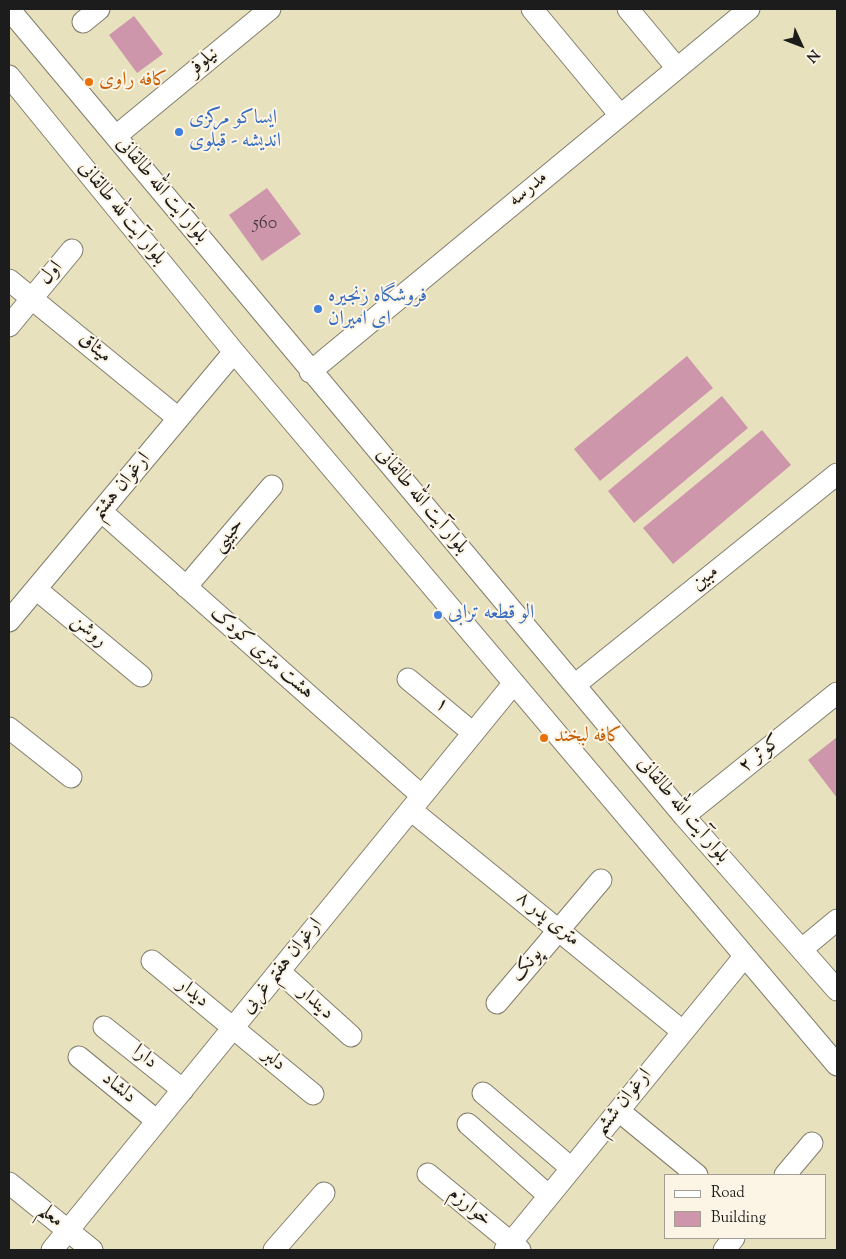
<!DOCTYPE html>
<meta charset="utf-8">
<style>
body{margin:0}
#map{position:relative;width:846px;height:1259px;overflow:hidden;background:#e8e1be;font-family:"Sorts Mill Goudy",serif}
canvas{display:block}
.frame{position:absolute;inset:0;border:10px solid #1c1c1c;pointer-events:none}
.legend{position:absolute;left:664px;top:1174px;width:162px;height:65px;box-sizing:border-box;background:#fcf5e5;border:1px solid #a29e95;margin:0;padding:6px 9px;list-style:none;font-size:15px;color:#1c1c1c}
.legend li{display:flex;align-items:center;gap:10px;height:25px}
.legend b{width:25px;border:1px solid #a29e95}
.north{position:absolute;left:776px;top:20px;width:50px;height:50px;-webkit-text-stroke:4px #fcf5e5;paint-order:stroke;rotate:133deg;font-size:14px;font-weight:700;line-height:20px;text-align:center;color:#1c1c1c}
.north::after{content:'';display:block;margin:auto;width:18px;height:22px;background:#1c1c1c;clip-path:polygon(50% 0,100% 100%,50% 72%,0 100%)}
</style>
<div id="map">
<canvas width="846" height="1259"></canvas>
<div class="frame"></div>
<ul class="legend">
<li><b style="height:6px;background:#fff"></b>Road</li>
<li><b style="height:14px;background:#cd96ab"></b>Building</li>
</ul>
<div class="north">N</div>
</div>
<script>
const context = document.querySelector('canvas').getContext('2d');
context.lineJoin = 'round';
function fillPath(path, color) {
  context.fillStyle = color;
  context.fill(path, 'evenodd');
}
function shape(rows) {
  const path = new Path2D();
  for (const r of rows) {
    path.moveTo(r[0], r[1]);
    for (let i = 2; i < r.length; i += 2) path.lineTo(r[i], r[i + 1]);
  }
  return path;
}
function trace(path, color, width, dash) {
  context.strokeStyle = color;
  context.lineWidth = width;
  context.lineCap = dash ? 'butt' : 'round';
  context.setLineDash(dash || []);
  context.stroke(path);
}
function label(font, color, halo, rows, align = 'center') {
  context.font = font + ' "Sorts Mill Goudy",Amiri,serif';
  context.lineWidth = 4;
  context.setLineDash([]);
  context.textBaseline = 'middle';
  context.strokeStyle = halo;
  context.fillStyle = color;
  for (const [text, x, y, turn = 0] of rows) {
    context.save();
    context.translate(x, y);
    context.rotate((+turn || 0) * Math.PI / 180);
    context.textAlign = isNaN(turn) ? turn : align;
    if (halo) context.strokeText(text, 0, 0);
    context.fillText(text, 0, 0);
    context.restore();
  }
}
const building = shape([
 [134,16,163,54,137,73,109,35],
 [267,188,301,234,262,261,229,215],
 [687,356,713,388,600,481,574,449],
 [722,396,748,428,634,523,608,491],
 [762,430,791,465,673,564,643,528],
 [837,737,837,798,808,760]
]);
const minor = shape([
 [9,9,684,816,837,990],
 [532,9,620,115],
 [628,9,677,68],
 [83,22,99,9],
 [9,76,234,352,837,1065],
 [116,136,270,9],
 [9,280,178,418],
 [9,326,72,250],
 [310,372,749,9],
 [101,511,422,796],
 [186,587,272,486],
 [36,589,141,676],
 [9,621,234,352],
 [408,679,473,733],
 [576,684,837,474],
 [9,728,71,777],
 [411,810,682,1031],
 [684,816,837,693],
 [802,949,837,920],
 [152,961,313,1094],
 [279,971,351,1036],
 [497,1003,601,880],
 [104,1027,183,1090],
 [79,1057,157,1121],
 [483,1093,571,1168],
 [619,1111,697,1175],
 [468,1124,549,1196],
 [428,1174,520,1250],
 [785,1175,812,1143],
 [9,1183,92,1250],
 [52,1250,514,683],
 [274,1250,324,1193],
 [505,1250,744,957],
 [724,1250,734,1238]
]);
const markers = [
 [89,82,5,"#e8710a"],
 [179,132,5,"#3f7fe0"],
 [318,309,5,"#3f7fe0"],
 [438,615,5,"#3f7fe0"],
 [544,738,5,"#e8710a"]
];
const numberNames = [
 ["560",265,225]
];
const streetNames = [
 ["نیلوفر",204,63,-40],
 ["مدرسه",529,190,-40],
 ["بلوار آیت الله طالقانی",161,191,50],
 ["بلوار آیت لله طالقانی",121,214,51],
 ["اول",52,274,-50],
 ["میثاق",94,349,39],
 ["ارغوان هشتم",122,487,-50],
 ["بلوار آیت الله طالقانی",421,502,50],
 ["حبیبی",229,536,-50],
 ["مبین",706,579,-39],
 ["روشن",88,632,40],
 ["هشت متری کودک",261,654,41],
 ["۱",441,706,40],
 ["کوثر ۲",761,755,-39],
 ["بلوار آیت الله طالقانی",682,811,50],
 ["۸ متری پدر",547,920,39],
 ["پونک",528,966,-50],
 ["ارغوان هفتم غربی",283,967,-51],
 ["دیدار",192,994,39],
 ["دیندار",315,1004,42],
 ["دارا",144,1058,39],
 ["دلبر",273,1061,39],
 ["دلشاد",118,1089,39],
 ["ارغوان ششم",624,1103,-51],
 ["خوارزم",469,1208,40],
 ["معلم",50,1217,39]
];
const foodNames = [
 ["کافه راوی",99,82],
 ["کافه لبخند",554,738]
];
const shopNames = [
 ["ایساکو مرکزی",189,120],
 ["اندیشه - قبلوی",189,143],
 ["فروشگاه زنجیره",328,298],
 ["ای امیران",328,321],
 ["الو قطعه ترابی",448,615]
];
fillPath(building, '#cd96ab');
trace(minor, '#827e6d', 23);
trace(minor, '#fff', 21);
for (const [x, y, r, color] of markers) {
  const dot = new Path2D();
  dot.arc(x, y, r, 0, 2 * Math.PI);
  context.fillStyle = color;
  context.fill(dot);
  trace(dot, '#fcf5e5', 2);
}
label('18px', '#483a40', null, numberNames);
label('20px', '#1c1c1c', '#fcf5e5', streetNames);
label('20px', '#c56008', '#fcf5e5', foodNames, 'left');
label('20px', '#366cbe', '#fcf5e5', shopNames, 'left');
</script>
